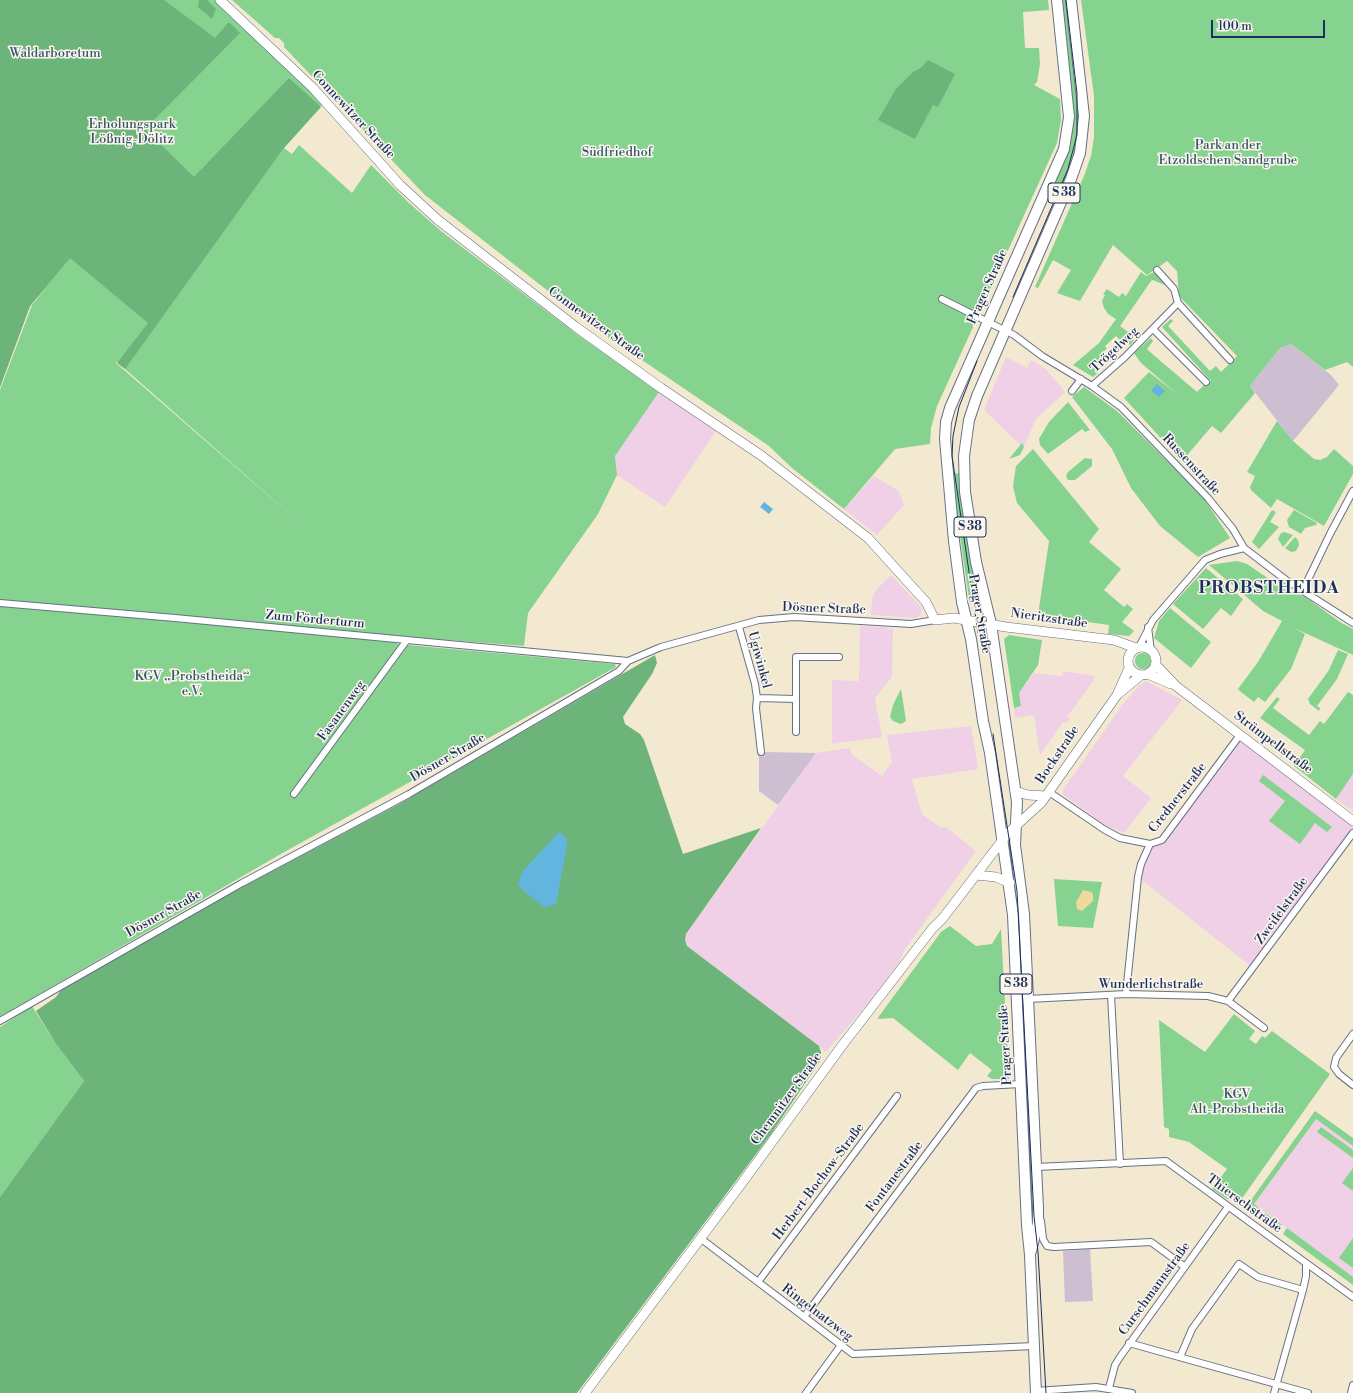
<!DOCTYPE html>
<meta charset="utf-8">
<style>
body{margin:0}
#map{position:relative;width:1353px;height:1393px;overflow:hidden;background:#f3e9d0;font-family:"Libre Bodoni",serif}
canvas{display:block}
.scale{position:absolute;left:1211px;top:20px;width:114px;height:18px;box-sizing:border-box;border:2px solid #1b2f5e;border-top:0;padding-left:5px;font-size:12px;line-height:14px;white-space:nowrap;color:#1b2f5e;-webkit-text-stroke:3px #fbf7ec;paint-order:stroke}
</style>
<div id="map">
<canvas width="1353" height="1393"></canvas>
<div class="scale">100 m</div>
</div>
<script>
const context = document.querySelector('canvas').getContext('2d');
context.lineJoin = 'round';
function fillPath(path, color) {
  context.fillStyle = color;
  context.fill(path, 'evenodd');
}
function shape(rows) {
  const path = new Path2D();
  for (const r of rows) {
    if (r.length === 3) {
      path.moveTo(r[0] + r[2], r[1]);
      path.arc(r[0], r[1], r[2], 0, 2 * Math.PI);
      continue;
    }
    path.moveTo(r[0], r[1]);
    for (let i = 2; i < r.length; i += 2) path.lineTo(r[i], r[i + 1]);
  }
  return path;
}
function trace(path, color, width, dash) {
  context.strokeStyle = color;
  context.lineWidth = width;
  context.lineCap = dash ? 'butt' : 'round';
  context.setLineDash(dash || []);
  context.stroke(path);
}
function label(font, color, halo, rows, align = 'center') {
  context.font = font + ' "Libre Bodoni",serif';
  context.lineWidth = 3;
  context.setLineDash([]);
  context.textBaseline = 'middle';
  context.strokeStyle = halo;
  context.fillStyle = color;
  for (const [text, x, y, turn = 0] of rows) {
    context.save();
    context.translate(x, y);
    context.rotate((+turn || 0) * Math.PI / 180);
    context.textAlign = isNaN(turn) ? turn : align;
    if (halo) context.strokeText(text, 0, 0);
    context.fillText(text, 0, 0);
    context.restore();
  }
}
const built = shape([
 [1006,357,1027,368,1031,360,1046,369,1065,392,1036,419,1023,448,984,410],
 [659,392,716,431,665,507,617,475,615,456],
 [874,476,899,491,904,505,877,535,844,509],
 [891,575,922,608,920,615,916,618,871,615,872,599,876,590],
 [860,626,885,627,893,629,892,677,875,698,882,737,832,744,832,680,859,681],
 [1063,671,1095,676,1094,680,1067,717,1070,719,1066,724,1063,722,1040,755,1034,715,1015,718,1014,708,1021,706,1019,693,1034,673,1063,676],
 [1146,681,1182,700,1123,776,1151,798,1124,833,1107,826,1066,797,1063,795,1063,790,1123,704,1138,687],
 [971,726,978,769,912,779,922,814,941,828,946,827,976,851,905,949,899,962,874,996,826,1052,687,946,685,940,686,934,816,753,850,748,852,755,882,776,892,762,887,735],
 [1240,735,1353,821,1353,833,1253,968,1138,877,1150,844,1157,843],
 [1353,774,1353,811,1336,799],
 [1316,1119,1353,1146,1353,1277,1254,1204]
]);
const industrial = shape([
 [1291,344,1331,375,1339,385,1293,441,1250,386,1280,348],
 [759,751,764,752,816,753,778,805,759,791],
 [1090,1249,1093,1301,1065,1302,1063,1251]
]);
const green = shape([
 [0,0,220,0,323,104,284,148,292,154,299,145,352,193,371,165,409,203,441,231,574,332,659,392,615,456,617,475,598,514,528,613,524,646,398,636,398,631,397,644,615,664,616,667,279,855,0,1017,0,604,1,599,0,599,0,390,32,305,48,286,30,306,0,387],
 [130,346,117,362,302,525,116,363],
 [232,0,1048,0,1049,10,1023,12,1025,48,1039,48,1040,64,1037,82,1034,85,1060,99,1061,120,1057,143,937,406,931,428,930,444,895,449,844,509,792,468,769,446,602,333,425,195,284,47,284,43,279,38,275,38],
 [1061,0,1068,0,1080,117,1076,152,1057,202,1047,198,1068,150,1072,117],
 [1081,0,1353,0,1353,367,1347,362,1325,370,1291,344,1280,348,1250,386,1255,393,1221,433,1212,426,1182,461,1124,398,1149,372,1177,394,1141,363,1134,353,1151,338,1153,341,1147,349,1150,352,1197,392,1205,384,1207,386,1211,381,1162,327,1171,319,1173,321,1168,326,1210,371,1216,366,1221,372,1237,356,1179,296,1177,271,1167,261,1147,275,1113,245,1080,301,1057,293,1071,270,1053,260,1038,288,1035,287,1084,176,1091,156,1094,137,1094,96],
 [1141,272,1146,276,1154,272,1169,287,1153,280,1151,281,1120,326,1128,332,1127,335,1134,340,1132,343,1130,345,1124,339,1121,341,1116,336,1105,346,1107,349,1102,352,1104,354,1093,366,1098,373,1093,377,1073,365,1099,343,1116,319,1108,314,1104,308,1102,301,1105,295,1103,294,1107,289,1119,297,1122,293,1126,296],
 [1084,387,1117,411,1203,497,1230,538,1198,557,1160,526,1131,488,1112,449,1072,397],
 [1068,402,1090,430,1085,432,1082,429,1048,454,1040,445,1039,439,1049,422],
 [1277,421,1293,441,1314,459,1320,460,1327,457,1334,449,1353,466,1353,474,1324,526,1277,499,1271,508,1251,490,1250,487,1255,476,1247,472],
 [1022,443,1024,447,1020,455,1009,459],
 [1033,449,1099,529,1089,542,1121,569,1104,590,1124,607,1127,604,1133,609,1122,622,1134,631,1129,636,1108,634,1109,625,1038,615,1049,541,1017,503,1013,486,1016,466],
 [1085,458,1092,459,1092,466,1075,480,1068,480,1066,476,1068,472],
 [960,473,980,597,969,598,951,474],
 [1272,510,1276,512,1270,522,1279,527,1259,549,1252,542],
 [1294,510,1317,523,1316,525,1305,528,1301,534,1289,527,1287,520],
 [1284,532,1293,535,1283,547,1278,539,1281,533],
 [1295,537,1298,540,1299,545,1296,551,1291,552,1285,548],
 [1237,561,1247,564,1284,589,1304,596,1340,622,1353,629,1353,655,1294,628,1305,634,1291,669,1265,702,1258,697,1254,702,1241,692,1238,689,1258,662,1282,621,1263,611,1209,565],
 [1206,568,1243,599,1231,616,1221,608,1203,629,1173,604],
 [1170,608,1211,642,1191,668,1154,638,1159,621],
 [1009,635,1042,640,1038,665,1019,693,1021,706,1014,708,1004,639],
 [1338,650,1348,654,1337,679,1317,706,1320,708,1319,711,1310,704,1308,699,1329,670],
 [1143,661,8],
 [901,689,906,721,901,724,893,721,890,717,893,705],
 [1348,692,1353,695,1353,774,1336,799,1294,766,1305,750,1260,718,1277,697,1280,699,1273,708,1309,735,1320,721,1324,724],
 [1263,775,1332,827,1327,832,1315,823,1300,844,1269,821,1285,801,1259,781],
 [1054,879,1102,882,1093,928,1058,926],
 [950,926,976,946,992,944,1001,929,1009,1079,992,1079,987,1076,992,1070,970,1053,958,1070,893,1018,877,1019,941,932],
 [32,1006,56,1044,84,1081,0,1197,0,1027],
 [1234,1014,1255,1031,1249,1039,1256,1044,1262,1036,1265,1038,1272,1031,1330,1074,1238,1204,1229,1199,1227,1199,1212,1189,1227,1169,1189,1142,1169,1137,1169,1129,1164,1127,1159,1020,1205,1052],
 [1315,1111,1353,1138,1353,1146,1316,1119,1254,1204,1260,1209,1256,1215,1246,1207],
 [1321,1127,1353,1150,1353,1158,1317,1132],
 [1353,1168,1353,1191,1342,1183],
 [1265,1213,1282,1225,1278,1231,1261,1218],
 [1287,1228,1353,1277,1353,1285,1283,1234],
 [1353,1238,1353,1268,1339,1258]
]);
const forest = shape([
 [0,0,164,0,215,38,229,22,240,33,145,129,194,177,289,78,321,107,283,149,125,369,117,363,148,323,70,258,30,306,0,387],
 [199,0,207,0,216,9,212,19,198,7],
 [928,60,955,74,938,107,933,105,915,139,878,120,896,89,913,72,922,67],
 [655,655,657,663,652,674,623,717,625,724,640,734,644,740,683,854,761,828,686,934,685,940,687,946,819,1046,821,1052,821,1057,820,1061,771,1134,577,1393,0,1393,0,1197,84,1081,56,1044,36,1011,56,997,61,990,227,895,401,803]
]);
const sand = shape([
 [1083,890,1092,892,1093,895,1093,901,1082,911,1077,909,1076,902]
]);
const water = shape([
 [1157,384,1165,391,1159,397,1151,391],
 [764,502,773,509,769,514,760,507],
 [559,832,566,837,567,846,556,904,545,908,525,892,518,885,522,872]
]);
const street = shape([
 [942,299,1014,335,1042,356,1092,386,1121,407,1208,498,1233,529,1244,548,1286,580,1353,623],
 [1178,303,1230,360],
 [1153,329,1206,382],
 [1092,386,1125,357,1178,303,1174,289,1157,270],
 [1072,391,1081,379],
 [1303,590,1330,534,1353,491],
 [0,603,175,618,628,661],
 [739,627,755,684,757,698,756,708,761,752],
 [1148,627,1151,651],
 [1139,647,1153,620,1205,560,1220,554,1244,548],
 [757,698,796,699],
 [796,732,796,657,839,657],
 [1049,792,1105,830,1120,838,1150,844],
 [294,794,407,640],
 [1126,994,1138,877,1141,864,1150,844,1162,840,1240,735],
 [1111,995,1120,1164],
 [1028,999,1126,994,1208,996,1228,1001,1264,1028],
 [1228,1001,1353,833],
 [0,1021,242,883,409,794,619,671,628,661,661,647,759,620,794,617,911,624,935,620],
 [1353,1034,1336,1058,1334,1067,1339,1074,1353,1085],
 [1036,1167,1166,1161,1306,1263,1306,1276,1303,1290,1274,1393],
 [1041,1221,1043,1239,1047,1246,1054,1247,1151,1242,1185,1267],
 [700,1238,853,1354,1034,1346],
 [1306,1263,1353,1297],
 [758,1282,897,1096],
 [804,1317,976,1088,983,1086,1021,1084],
 [1129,1343,1308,1393],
 [1180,1357,1192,1329,1239,1264,1258,1277,1303,1290],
 [1109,1388,1115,1365,1120,1357,1228,1207],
 [1035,1391,1096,1387,1132,1393],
 [806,1393,841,1345],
 [1351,1393,1353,1385]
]);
const secondary = shape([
 [220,0,313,88,400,185,438,220,576,327,661,388,762,456,868,538,926,602,935,620,954,618,1006,627,1114,640,1136,648],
 [1142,661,14],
 [1156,665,1176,686,1353,821],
 [1148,674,1171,684],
 [1117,695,1140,676],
 [1015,791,1028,795,1046,796],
 [976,875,996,877,1010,883],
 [585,1393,742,1183,841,1047,932,929,943,918,1008,833,1041,803,1117,695,1129,668]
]);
const primary = shape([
 [1031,1251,1038,1223,1038,1208,1024,914,1015,845,1017,802,991,624,976,562,965,492,964,456,969,420,977,396,1071,179,1080,153,1084,116,1071,0],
 [1036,1393,1030,1255,1027,1225,1013,915,990,753,983,721,971,639,962,602,954,541,945,439,946,422,950,408,1064,149,1069,117,1057,0]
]);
const tram = shape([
 [1013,297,1068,169,1077,135,1077,93,1066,0],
 [977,361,959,407,953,436,952,456,978,633],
 [993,734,1017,891,1034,1216,1038,1252,1046,1393]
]);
const shields = [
 [1064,193,32],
 [970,527,32],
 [1016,984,32]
];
const shieldNames = [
 ["S 38",1064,193],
 ["S 38",970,527],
 ["S 38",1016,984]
];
const parkNames = [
 ["Waldarboretum",55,54],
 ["Erholungspark",132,125],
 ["Lößnig-Dölitz",132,140],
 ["Park an der",1228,146],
 ["Etzoldschen Sandgrube",1228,161],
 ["Südfriedhof",617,153],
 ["KGV „Probstheida“",192,677],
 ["e.V.",192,692],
 ["KGV",1237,1095],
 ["Alt-Probstheida",1237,1110]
];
const streetNames = [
 ["Connewitzer Straße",353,115,47],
 ["Prager Straße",988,287,-66],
 ["Connewitzer Straße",596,324,36],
 ["Trögelweg",1115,350,-43],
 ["Russenstraße",1191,465,47],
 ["Dösner Straße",824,609,2],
 ["Prager Straße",979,614,80],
 ["Nieritzstraße",1049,619,8],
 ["Zum Förderturm",315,620,5],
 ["Ugiwinkel",759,660,75],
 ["Fasanenweg",342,711,-54],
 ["Strümpellstraße",1273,743,37],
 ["Bockstraße",1058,755,-56],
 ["Dösner Straße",448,758,-30],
 ["Crednerstraße",1178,798,-52],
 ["Zweifelstraße",1282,911,-54],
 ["Dösner Straße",164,914,-29],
 ["Wunderlichstraße",1151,985],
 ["Prager Straße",1006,1045,-93],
 ["Chemnitzer Straße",787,1099,-54],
 ["Fontanestraße",895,1177,-53],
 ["Herbert-Bochow-Straße",819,1182,-53],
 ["Thierschstraße",1244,1204,36],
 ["Curschmannstraße",1155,1289,-54],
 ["Ringelnatzweg",817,1313,37]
];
const districtNames = [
 ["PROBSTHEIDA",1269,589]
];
fillPath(built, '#efd0e6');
fillPath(industrial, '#cdbed2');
fillPath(green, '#86d28f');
fillPath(forest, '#6cb47a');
fillPath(sand, '#eeda9e');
fillPath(water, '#62b5de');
trace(street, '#677086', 8);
trace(secondary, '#677086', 10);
trace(primary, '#677086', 12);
trace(street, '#fff', 6);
trace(secondary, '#fff', 9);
trace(primary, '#fff', 10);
trace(tram, '#1b2f5e', 1);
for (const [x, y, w] of shields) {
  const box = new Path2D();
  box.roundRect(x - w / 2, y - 10, w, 20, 3);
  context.fillStyle = '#fbf7ec';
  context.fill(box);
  trace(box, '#1b2f5e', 1);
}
label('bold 12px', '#1b2f5e', null, shieldNames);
label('13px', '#36586a', '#fbf7ec', parkNames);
label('13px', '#1b2f5e', '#fbf7ec', streetNames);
context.letterSpacing = '1px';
label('bold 17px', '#1b2f5e', '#fbf7ec', districtNames);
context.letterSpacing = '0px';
</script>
